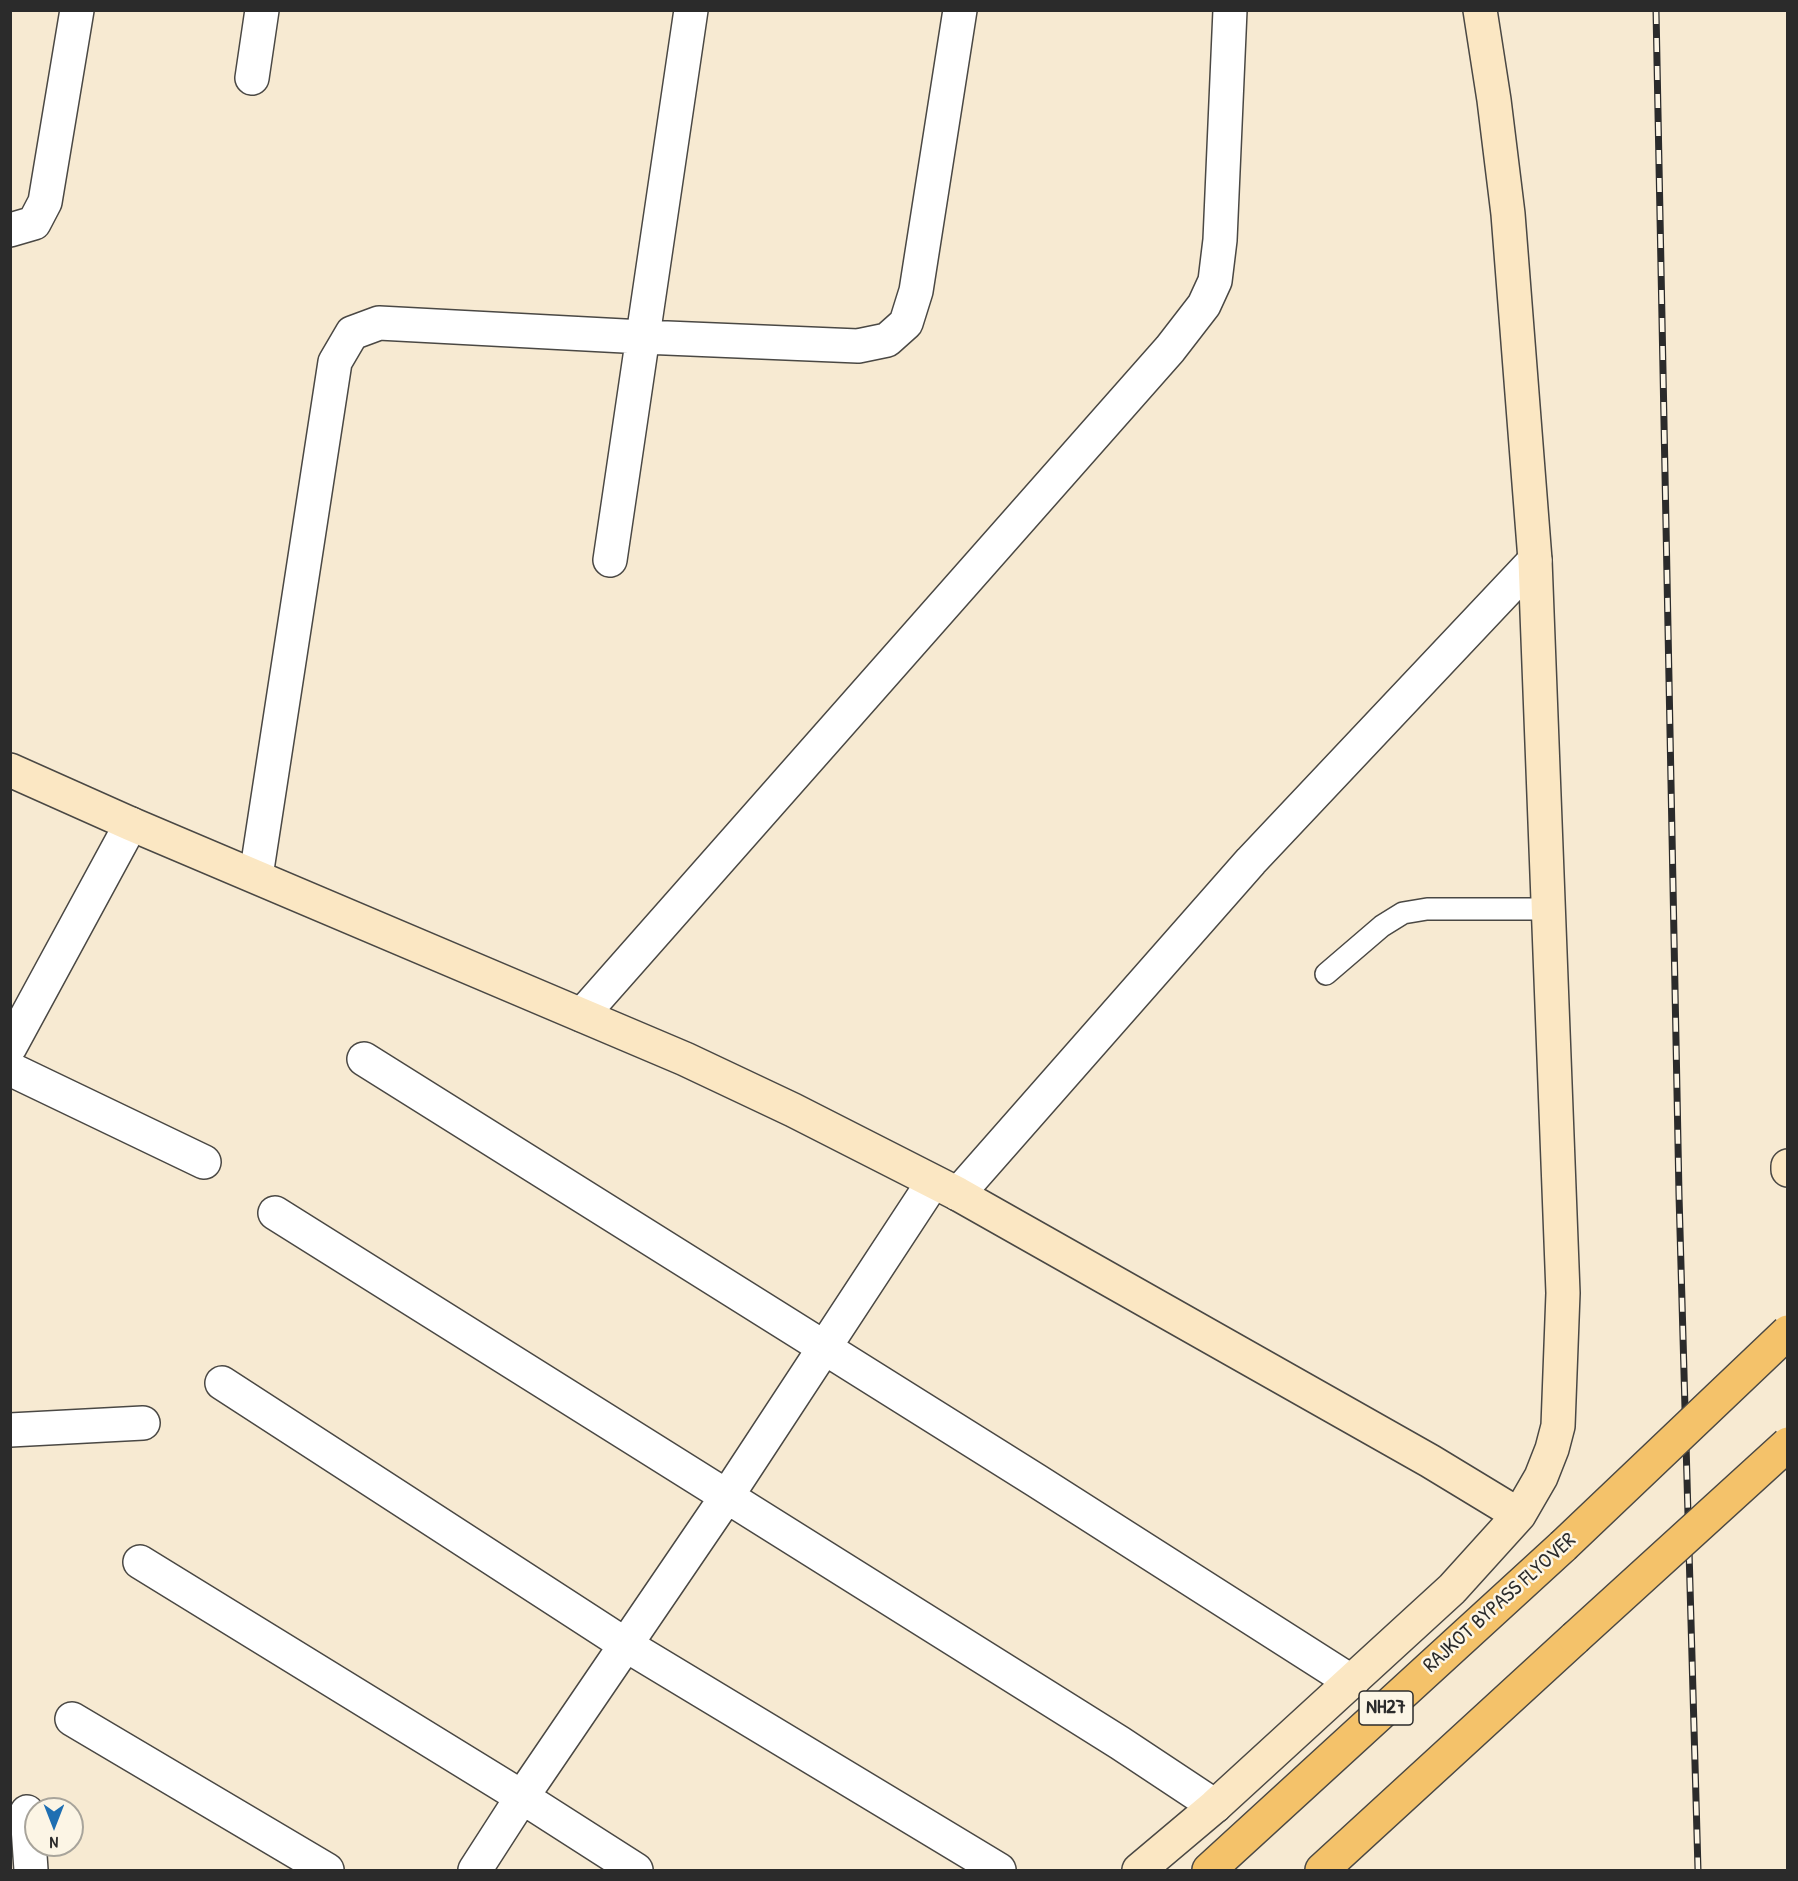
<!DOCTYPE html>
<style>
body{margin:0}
#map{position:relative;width:1798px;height:1881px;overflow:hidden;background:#f7ead2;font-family:"Patrick Hand",sans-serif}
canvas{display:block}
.frame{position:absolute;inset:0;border:12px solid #2b2b2b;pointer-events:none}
.north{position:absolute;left:24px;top:1797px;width:60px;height:60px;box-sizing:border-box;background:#fcf5e5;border:2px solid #a8a49b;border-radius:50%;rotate:180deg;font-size:16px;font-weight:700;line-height:24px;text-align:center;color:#2b2b2b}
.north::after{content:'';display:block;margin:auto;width:21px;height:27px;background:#1f6fb2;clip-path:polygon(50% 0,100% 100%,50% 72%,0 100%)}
</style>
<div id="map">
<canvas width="1798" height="1881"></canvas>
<div class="frame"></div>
<div class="north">N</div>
</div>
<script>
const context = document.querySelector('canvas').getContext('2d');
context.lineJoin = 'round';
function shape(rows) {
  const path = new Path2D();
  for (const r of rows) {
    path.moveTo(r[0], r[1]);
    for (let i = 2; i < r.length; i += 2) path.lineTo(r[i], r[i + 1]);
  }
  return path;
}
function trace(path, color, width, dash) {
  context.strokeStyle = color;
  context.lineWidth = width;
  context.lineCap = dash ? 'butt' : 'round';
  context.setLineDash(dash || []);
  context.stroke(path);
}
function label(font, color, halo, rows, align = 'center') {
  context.font = font + ' "Patrick Hand",sans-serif';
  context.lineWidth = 5;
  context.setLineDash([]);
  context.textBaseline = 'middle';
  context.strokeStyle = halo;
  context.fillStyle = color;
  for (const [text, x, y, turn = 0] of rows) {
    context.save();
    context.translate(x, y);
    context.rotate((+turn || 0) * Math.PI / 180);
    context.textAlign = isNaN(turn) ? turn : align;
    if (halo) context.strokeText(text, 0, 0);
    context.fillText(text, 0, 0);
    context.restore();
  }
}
const lane = shape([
 [1326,974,1382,926,1403,913,1427,909,1548,909]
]);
const street = shape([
 [252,78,262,10],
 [10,230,34,223,45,202,77,10],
 [610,560,691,10],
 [256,876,335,362,352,333,379,323,643,337,858,346,887,340,906,323,916,291,960,10],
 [582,1015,1170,349,1204,305,1215,281,1220,240,1230,10],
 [10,1047,131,824],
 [364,1059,1037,1481,1352,1682],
 [10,1069,204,1162],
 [958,1194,1251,861,1535,560],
 [275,1213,1120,1743,1215,1806],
 [222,1383,626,1645,999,1870],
 [10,1430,143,1423],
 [140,1562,522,1797,636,1870],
 [72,1719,327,1870],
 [27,1812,31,1870],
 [475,1870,522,1797,727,1496,933,1182]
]);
const secondary = shape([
 [10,770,131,824,685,1059,793,1110,958,1194,1430,1461,1519,1515],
 [1788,1166,1788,1170],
 [1139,1870,1215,1806,1452,1589,1519,1515,1541,1477,1552,1449,1558,1426,1563,1293,1535,560,1508,214,1494,100,1480,10]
]);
const highway = shape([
 [1209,1870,1563,1546],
 [1322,1870,1575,1638]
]);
const rail = shape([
 [1656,10,1679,1195,1698,1870]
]);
const highwayBridge = shape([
 [1563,1546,1788,1332],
 [1575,1638,1788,1444]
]);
const shields = [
 [1386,1708,54]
];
const shieldNames = [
 ["NH27",1386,1708]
];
const streetNames = [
 ["RAJKOT BYPASS FLYOVER",1500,1603,-42]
];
trace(lane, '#4a4844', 24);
trace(street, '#4a4844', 36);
trace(secondary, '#4a4844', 36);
trace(highway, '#4a4844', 36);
trace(lane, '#fff', 21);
trace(street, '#fff', 33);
trace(secondary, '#fbe7c3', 33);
trace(highway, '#f4c26a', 33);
trace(rail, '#2b2b2b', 7);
trace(rail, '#fcf5e5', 4.5, [14]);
trace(highwayBridge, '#4a4844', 36, []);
trace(highwayBridge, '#f4c26a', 33);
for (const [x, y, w] of shields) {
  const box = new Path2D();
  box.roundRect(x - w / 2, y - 17, w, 34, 4.5);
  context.fillStyle = '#fcf5e5';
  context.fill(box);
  trace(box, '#2b2b2b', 1.5);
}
label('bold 20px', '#2b2b2b', null, shieldNames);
label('21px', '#2b2b2b', '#fcf5e5', streetNames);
</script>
